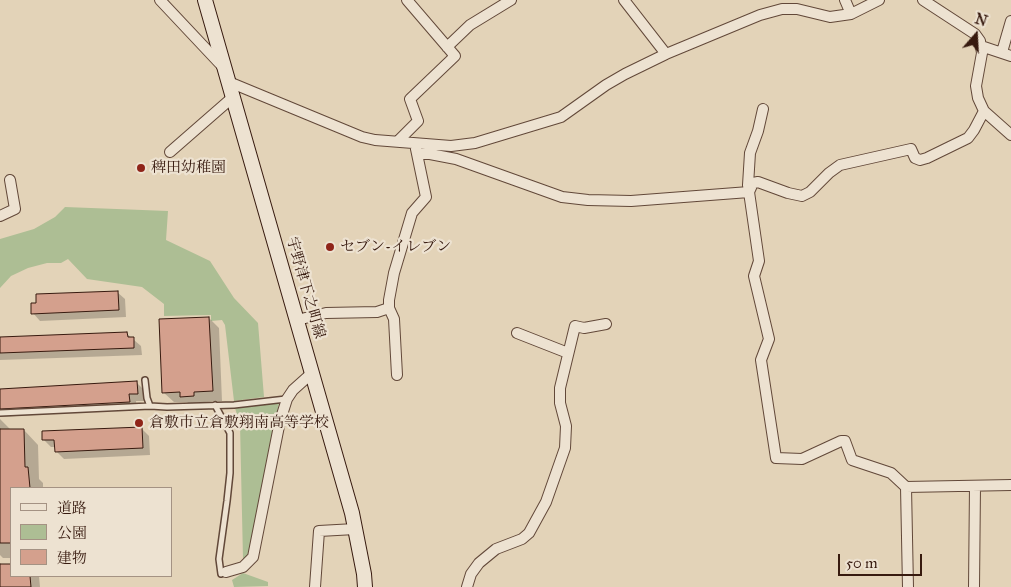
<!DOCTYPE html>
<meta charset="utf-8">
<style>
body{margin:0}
#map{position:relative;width:1011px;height:587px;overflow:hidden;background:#e3d3b8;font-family:"IM FELL Great Primer","Noto Serif JP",serif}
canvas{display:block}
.legend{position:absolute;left:10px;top:487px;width:162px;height:90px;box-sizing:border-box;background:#ede2d1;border:1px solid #a49283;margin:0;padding:6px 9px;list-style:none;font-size:15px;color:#371a0f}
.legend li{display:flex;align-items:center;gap:10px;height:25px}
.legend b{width:25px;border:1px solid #a49283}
.north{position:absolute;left:951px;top:10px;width:50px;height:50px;-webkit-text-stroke:4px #ede2d1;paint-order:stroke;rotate:19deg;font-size:14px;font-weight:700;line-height:20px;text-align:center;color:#371a0f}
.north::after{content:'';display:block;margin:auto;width:18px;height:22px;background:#371a0f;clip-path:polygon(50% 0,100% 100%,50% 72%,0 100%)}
.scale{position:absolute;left:838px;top:554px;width:84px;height:22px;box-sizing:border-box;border:2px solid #371a0f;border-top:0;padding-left:6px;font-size:15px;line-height:18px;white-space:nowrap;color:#371a0f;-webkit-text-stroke:4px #ede2d1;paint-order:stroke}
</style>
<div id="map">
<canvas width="1011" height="587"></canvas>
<ul class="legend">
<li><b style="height:6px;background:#ede2d1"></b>道路</li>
<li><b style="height:14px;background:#adbe94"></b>公園</li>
<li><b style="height:14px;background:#d4a08d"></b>建物</li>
</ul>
<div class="north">N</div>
<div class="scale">50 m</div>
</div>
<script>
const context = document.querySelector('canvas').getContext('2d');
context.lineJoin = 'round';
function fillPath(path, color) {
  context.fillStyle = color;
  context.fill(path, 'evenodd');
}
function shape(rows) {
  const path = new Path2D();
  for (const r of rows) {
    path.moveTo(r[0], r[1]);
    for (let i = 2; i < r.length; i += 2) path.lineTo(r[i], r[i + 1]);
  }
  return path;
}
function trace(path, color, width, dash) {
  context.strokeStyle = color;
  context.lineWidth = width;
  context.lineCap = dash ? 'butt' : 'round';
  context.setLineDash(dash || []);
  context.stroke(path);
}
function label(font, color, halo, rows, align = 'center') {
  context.font = font + ' "IM FELL Great Primer","Noto Serif JP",serif';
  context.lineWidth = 4.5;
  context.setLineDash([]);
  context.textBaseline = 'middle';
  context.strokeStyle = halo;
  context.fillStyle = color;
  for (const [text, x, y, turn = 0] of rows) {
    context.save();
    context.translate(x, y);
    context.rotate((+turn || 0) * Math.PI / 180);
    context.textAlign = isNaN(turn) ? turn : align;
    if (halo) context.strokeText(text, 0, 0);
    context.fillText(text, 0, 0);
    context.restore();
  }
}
const green = shape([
 [65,207,168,211,166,240,210,261,234,298,258,323,264,397,234,401,225,325,222,320,211,321,211,315,164,316,164,304,142,287,87,279,68,259,61,263,47,263,28,268,11,276,0,288,0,239,34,229,55,217],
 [279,403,249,557,243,559,240,424,235,408],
 [243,573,268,582,268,586,234,587,232,580]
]);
const shadow = shape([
 [117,292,125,299,126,317,40,321,33,313],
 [209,318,219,328,222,401,204,402,204,406,192,406,187,402,174,402,163,392],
 [127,334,141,346,142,355,0,360,0,342],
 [136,382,144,390,145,401,136,401,137,409,0,417,0,390],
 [0,419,11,430,24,430,38,445,39,479,43,483,43,488,11,488,11,558,3,558,0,555],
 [141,428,149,436,150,455,64,459,56,451,56,447,51,447,44,440],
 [0,565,11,565,11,576,39,576,40,587,0,587]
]);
const building = shape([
 [118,291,119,310,31,314,31,303,36,303,36,294,118,291],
 [209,317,213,391,194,392,194,396,180,397,180,392,162,393,159,319,209,317],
 [127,332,128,337,134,337,134,348,0,353,0,337,127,332],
 [137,381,138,394,129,394,130,402,0,409,0,389,137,381],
 [142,427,143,448,55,452,54,440,42,440,42,431,142,427],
 [0,429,24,429,25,467,28,467,30,488,11,488,11,543,0,543,0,429],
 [0,564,11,564,11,576,30,576,31,587,0,587,0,564]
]);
const lane = shape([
 [145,380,147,398,150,406,167,407,234,405,286,399],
 [215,405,230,433,230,473,227,501,219,559,221,574,226,572],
 [0,413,150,406]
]);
const street = shape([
 [160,0,223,67],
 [624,0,666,54],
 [845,0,851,14],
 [923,0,975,34,980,41,982,53,976,86,978,98,984,111,1011,135],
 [981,46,1011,56],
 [447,47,470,25,511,0],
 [1002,52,1011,21],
 [229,82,362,137,375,140,451,146,475,143,561,117,606,85,625,74,666,54,760,15,782,9,797,9,830,17,851,14,879,0],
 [763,109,758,131,750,153,748,185,759,261,754,276,769,339,761,360,776,458,802,459,841,441,845,441,852,460,891,473,906,487,1011,485],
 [398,141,418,121,410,99,455,56,407,0],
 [170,152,233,97],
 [417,154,430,154,456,159,562,197,588,200,631,201,749,192,753,183,758,182,788,193,802,196,810,192,829,173,840,165,911,149,915,158,920,160,927,158,968,138,974,130,984,111],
 [0,216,15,209,10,180],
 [297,320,326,313,377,312,389,308],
 [517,333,568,353],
 [397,375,394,319,389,308,389,300,394,273,412,213,426,197,416,149],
 [906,487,908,587],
 [226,572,243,567,253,557,280,421,287,399,293,390,312,373],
 [315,587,319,531,355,529],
 [467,587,471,574,479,563,496,549,522,539,529,533,546,502,565,448,566,426,560,403,560,388,575,326,584,328,606,324],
 [974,587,975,486]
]);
const secondary = shape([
 [205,0,352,513,364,574,365,587]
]);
const markers = [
 [141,168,5,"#8f2418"],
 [330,247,5,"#8f2418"],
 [139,423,5,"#8f2418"]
];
const poiNames = [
 ["稗田幼稚園",151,168],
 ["セブン-イレブン",340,247],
 ["倉敷市立倉敷翔南高等学校",149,423]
];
const streetNames = [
 ["宇野津下之町線",305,288,74]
];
fillPath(green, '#adbe94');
fillPath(shadow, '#0003');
fillPath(building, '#d4a08d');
trace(building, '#371a0f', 1);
trace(lane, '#624839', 8);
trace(street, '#624839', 12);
trace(secondary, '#371a0f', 16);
trace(lane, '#ede2d1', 5);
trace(street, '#ede2d1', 10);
trace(secondary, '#ede2d1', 14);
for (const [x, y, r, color] of markers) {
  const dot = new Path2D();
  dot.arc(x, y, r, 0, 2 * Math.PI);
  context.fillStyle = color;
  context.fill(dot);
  trace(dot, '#ede2d1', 2);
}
label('15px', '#371a0f', '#ede2d1', poiNames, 'left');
label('15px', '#371a0f', '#ede2d1', streetNames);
</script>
